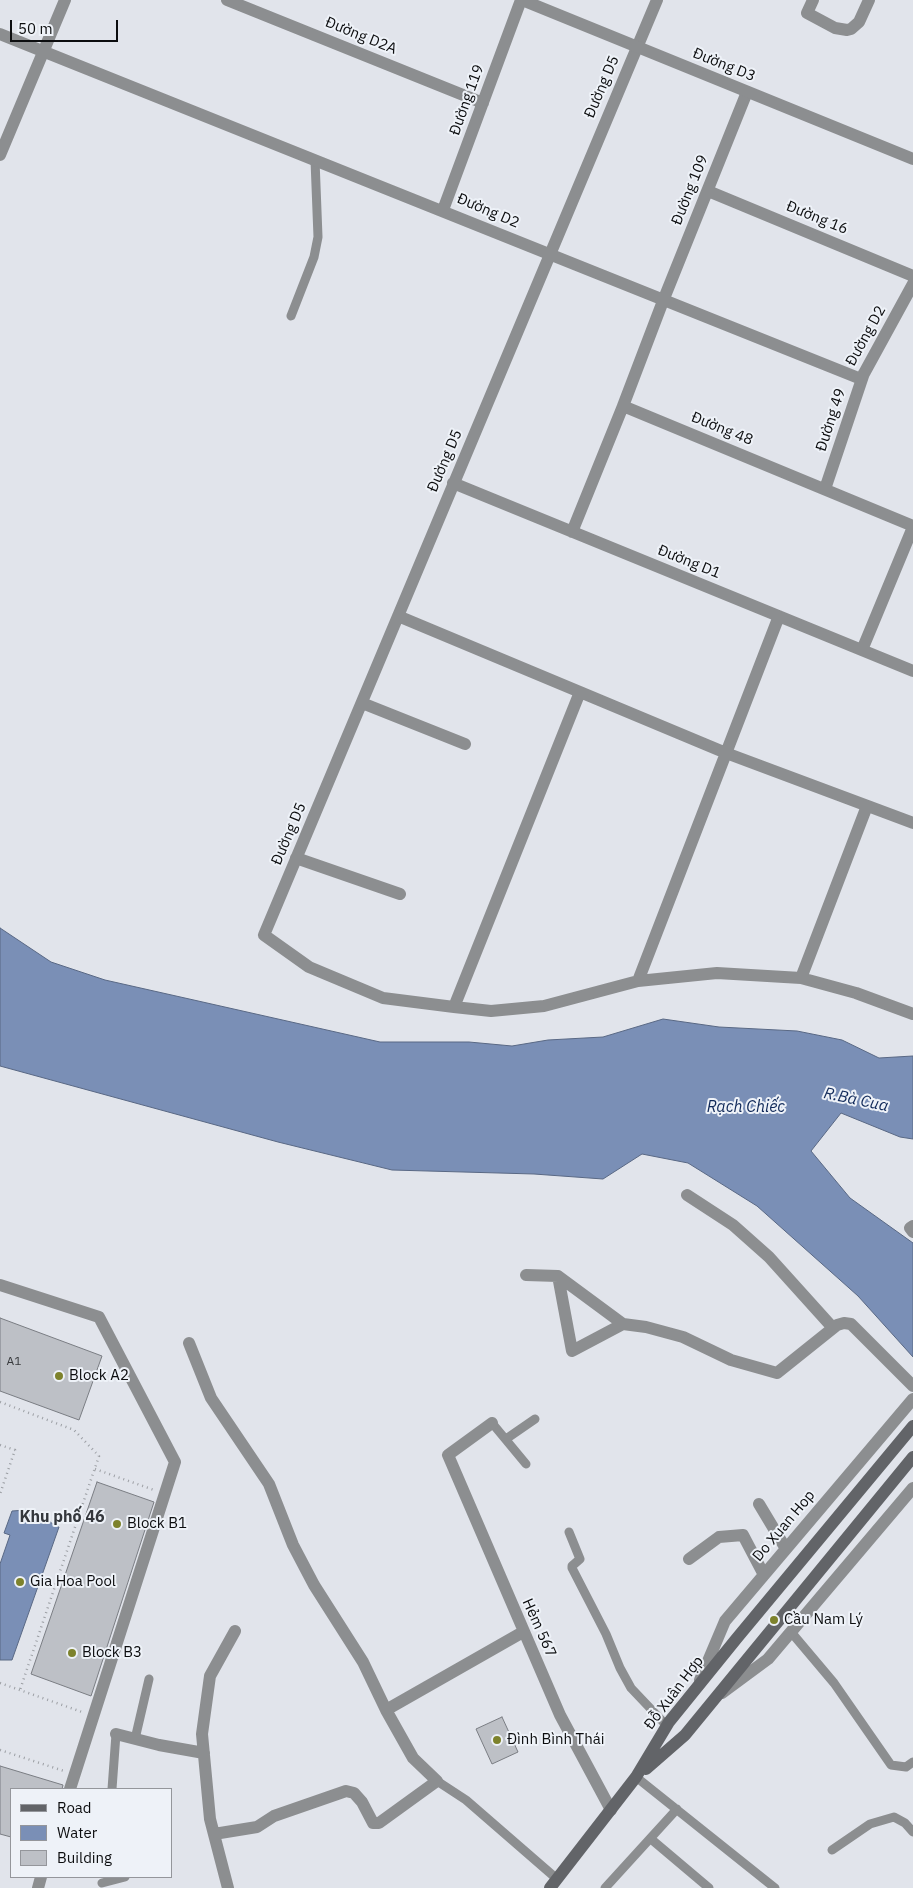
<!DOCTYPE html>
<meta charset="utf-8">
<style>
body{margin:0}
#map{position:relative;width:913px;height:1888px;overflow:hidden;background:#e1e4eb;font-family:"IBM Plex Sans",sans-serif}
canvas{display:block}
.legend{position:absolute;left:10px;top:1788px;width:162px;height:90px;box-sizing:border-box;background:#eef2f8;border:1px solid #94969b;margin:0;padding:6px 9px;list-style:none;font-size:15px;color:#0c0d0f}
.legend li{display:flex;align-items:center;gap:10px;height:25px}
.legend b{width:25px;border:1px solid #94969b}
.scale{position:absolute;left:10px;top:20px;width:108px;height:22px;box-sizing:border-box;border:2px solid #0c0d0f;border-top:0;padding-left:6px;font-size:15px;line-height:18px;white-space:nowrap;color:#0c0d0f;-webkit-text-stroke:4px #eef2f8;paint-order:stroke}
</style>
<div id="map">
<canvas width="913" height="1888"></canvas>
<ul class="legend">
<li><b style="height:6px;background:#626468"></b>Road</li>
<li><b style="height:14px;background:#7a8fb6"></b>Water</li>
<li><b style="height:14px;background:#bdc0c6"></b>Building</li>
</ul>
<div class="scale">50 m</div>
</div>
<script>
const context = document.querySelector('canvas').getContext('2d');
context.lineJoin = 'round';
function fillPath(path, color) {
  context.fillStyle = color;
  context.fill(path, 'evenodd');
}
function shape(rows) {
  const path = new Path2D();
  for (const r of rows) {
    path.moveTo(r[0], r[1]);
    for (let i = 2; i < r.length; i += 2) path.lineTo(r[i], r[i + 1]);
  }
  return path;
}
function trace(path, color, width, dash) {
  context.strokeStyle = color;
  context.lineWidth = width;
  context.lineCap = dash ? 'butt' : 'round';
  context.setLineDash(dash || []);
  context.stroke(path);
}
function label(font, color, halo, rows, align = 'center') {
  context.font = font + ' "IBM Plex Sans",sans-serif';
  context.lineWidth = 4;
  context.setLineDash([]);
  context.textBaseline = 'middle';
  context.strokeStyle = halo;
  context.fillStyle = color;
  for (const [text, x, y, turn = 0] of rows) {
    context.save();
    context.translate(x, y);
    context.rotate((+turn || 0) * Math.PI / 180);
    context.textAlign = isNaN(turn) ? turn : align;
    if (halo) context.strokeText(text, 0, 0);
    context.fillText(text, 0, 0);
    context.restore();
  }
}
const water = shape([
 [0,928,51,962,105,980,380,1042,469,1042,512,1046,548,1040,603,1037,663,1019,719,1027,797,1031,842,1040,879,1058,913,1056,913,1139,900,1137,841,1113,811,1151,850,1198,913,1243,913,1357,858,1296,757,1206,688,1163,642,1154,603,1179,534,1174,392,1170,278,1142,0,1066,0,928],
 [26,1510,40,1513,55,1526,59,1527,12,1660,0,1660,0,1564,10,1535,4,1533,12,1511,26,1510]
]);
const building = shape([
 [0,1318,102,1356,79,1420,0,1391,0,1318],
 [97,1482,154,1502,91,1696,31,1674,97,1482],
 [502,1717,518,1752,492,1764,476,1729,502,1717],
 [0,1766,63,1785,62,1789,11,1789,11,1837,0,1834,0,1766]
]);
const path = shape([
 [0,1402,74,1430,99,1456,20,1690],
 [0,1445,15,1450,0,1494],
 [95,1469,154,1490],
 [0,1683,82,1712],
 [0,1750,64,1771]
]);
const service = shape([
 [291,316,314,257,318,237,315,160],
 [492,1423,526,1464],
 [506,1439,535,1419],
 [569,1532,580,1559,572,1566,572,1568,606,1634,620,1668,631,1688,667,1726],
 [791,1632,834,1683,891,1765,906,1767,913,1762],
 [135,1739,149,1679],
 [636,1777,775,1888],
 [437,1781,466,1800,557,1879],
 [112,1789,116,1734],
 [651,1839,709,1888],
 [832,1850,870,1824,894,1817,905,1823,913,1832],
 [102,1883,125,1877],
 [605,1888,677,1809]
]);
const minor = shape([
 [227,0,483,103],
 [657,0,264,935,309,967,383,998,454,1007,491,1011,544,1006,638,981,717,973,801,978,856,993,913,1014],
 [813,0,807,13,835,28,847,30,851,29,859,22,869,0],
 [0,34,861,379,913,284],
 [747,92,663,301,623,406,913,526],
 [0,155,65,0],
 [708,191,913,276],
 [443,210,521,0],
 [453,483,913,671],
 [825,489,864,373],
 [572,532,623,406],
 [398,616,726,753,913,823],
 [862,650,913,527],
 [362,703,465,744],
 [296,858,400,894],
 [801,978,867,806],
 [638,981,779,616],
 [454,1007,580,692],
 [687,1195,733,1225,769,1257,833,1328],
 [913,1226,910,1228,913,1232],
 [526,1275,558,1276,623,1324],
 [558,1276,572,1351,623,1324,646,1327,683,1337,731,1360,777,1373,837,1325,844,1323,851,1324,913,1386],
 [0,1285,99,1317,175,1462,70,1789],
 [189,1343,211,1398,269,1484,293,1545,314,1585,363,1662,386,1710],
 [492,1423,448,1455,560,1715,611,1810],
 [759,1504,786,1549],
 [689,1559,719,1537,743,1535,764,1575],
 [700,1680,725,1621,913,1399],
 [722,1693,768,1659,913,1488],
 [116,1734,159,1745,204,1753],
 [214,1834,257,1827,274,1816,346,1791,354,1793,362,1802,373,1823,379,1823,437,1781,413,1758,386,1710,523,1632],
 [38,1888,41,1877],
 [228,1888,210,1819,202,1734,210,1676,235,1631]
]);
const tertiary = shape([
 [522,0,913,159]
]);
const secondary = shape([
 [646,1769,685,1735,913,1457],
 [550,1888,636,1777,669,1722,737,1638,913,1426]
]);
const markers = [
 [59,1376,5,"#7d822c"],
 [117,1524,5,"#7d822c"],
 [20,1582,5,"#7d822c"],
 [774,1620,5,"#7d822c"],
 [72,1653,5,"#7d822c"],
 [497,1740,5,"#7d822c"]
];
const numberNames = [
 ["A1",14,1362]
];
const streetNames = [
 ["Đường D2A",361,36,22],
 ["Đường D3",724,65,22],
 ["Đường D5",602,87,-67],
 ["Đường 119",467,100,-70],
 ["Đường 109",690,190,-68],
 ["Đường D2",488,211,23],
 ["Đường 16",817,218,22],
 ["Đường D2",866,336,-61],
 ["Đường 49",831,420,-72],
 ["Đường 48",722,429,22],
 ["Đường D5",445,461,-67],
 ["Đường D1",689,562,22],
 ["Đường D5",289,834,-67],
 ["Do Xuan Hop",784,1526,-50],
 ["Hẻm 567",539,1628,66],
 ["Đỗ Xuân Hợp",674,1693,-53]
];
const poiNames = [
 ["Block A2",69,1376],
 ["Block B1",127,1524],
 ["Gia Hoa Pool",30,1582],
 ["Cầu Nam Lý",784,1620],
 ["Block B3",82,1653],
 ["Đình Bình Thái",507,1740]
];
const waterNames = [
 ["R.Bà Cua",856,1100,12],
 ["Rạch Chiếc",746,1107]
];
const neighbourhoodNames = [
 ["Khu phố 46",62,1517]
];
fillPath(water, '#7a8fb6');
trace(water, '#596884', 1);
fillPath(building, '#bdc0c6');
trace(building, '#7a7d83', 1);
trace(path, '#9c9fa4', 2.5, [1, 4]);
trace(service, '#8c8e90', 9);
trace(minor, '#8c8e90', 12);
trace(tertiary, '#8c8e90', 12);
trace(secondary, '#626468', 12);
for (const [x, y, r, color] of markers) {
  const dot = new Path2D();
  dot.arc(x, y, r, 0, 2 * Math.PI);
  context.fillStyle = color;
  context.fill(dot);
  trace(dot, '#eef2f8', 2);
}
label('12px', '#383a3d', null, numberNames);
label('15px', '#0c0d0f', '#eef2f8', streetNames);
label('15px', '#0c0d0f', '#eef2f8', poiNames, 'left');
label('italic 16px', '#102959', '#eef2f8', waterNames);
label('bold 16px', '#34373c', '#eef2f8', neighbourhoodNames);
</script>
